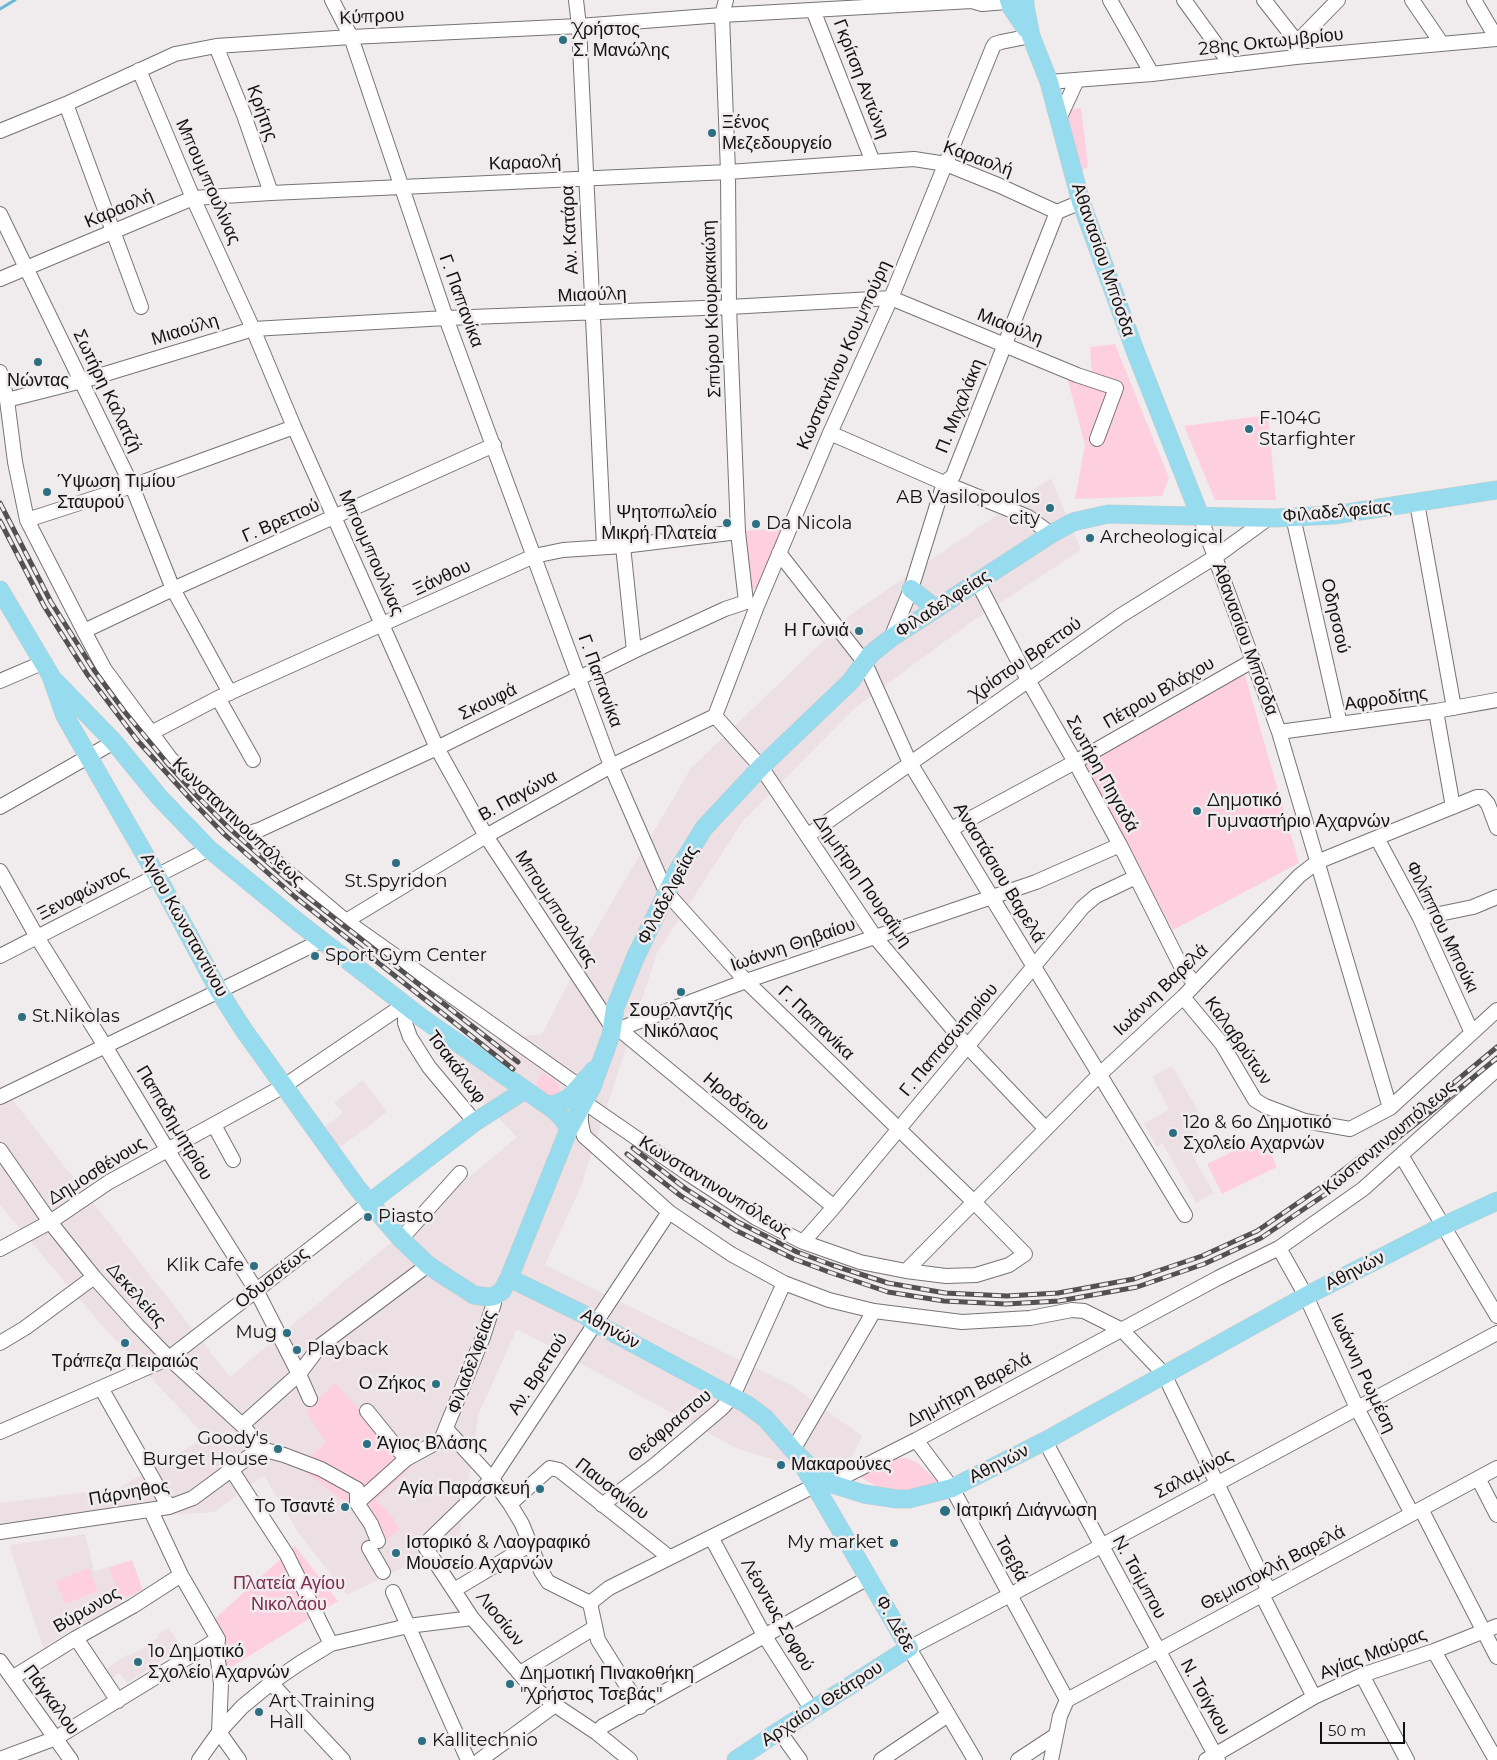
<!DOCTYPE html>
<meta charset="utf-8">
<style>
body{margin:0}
#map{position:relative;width:1497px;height:1760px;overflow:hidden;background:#f0eced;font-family:Montserrat,sans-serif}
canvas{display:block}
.scale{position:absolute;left:1320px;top:1722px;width:85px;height:22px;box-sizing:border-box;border:2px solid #131213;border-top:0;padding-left:6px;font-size:15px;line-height:18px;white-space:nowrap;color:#131213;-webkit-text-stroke:4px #f0eced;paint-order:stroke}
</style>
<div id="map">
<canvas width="1497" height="1760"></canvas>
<div class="scale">50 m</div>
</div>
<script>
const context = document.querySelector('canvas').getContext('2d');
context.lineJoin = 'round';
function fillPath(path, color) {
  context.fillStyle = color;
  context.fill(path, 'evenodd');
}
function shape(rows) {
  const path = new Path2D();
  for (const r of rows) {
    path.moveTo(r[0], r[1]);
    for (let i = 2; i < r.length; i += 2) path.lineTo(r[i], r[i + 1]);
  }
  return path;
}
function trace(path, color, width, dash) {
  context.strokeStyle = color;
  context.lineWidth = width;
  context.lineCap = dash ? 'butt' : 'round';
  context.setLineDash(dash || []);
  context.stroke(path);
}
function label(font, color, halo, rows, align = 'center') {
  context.font = font + ' Montserrat,sans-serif';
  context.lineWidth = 5;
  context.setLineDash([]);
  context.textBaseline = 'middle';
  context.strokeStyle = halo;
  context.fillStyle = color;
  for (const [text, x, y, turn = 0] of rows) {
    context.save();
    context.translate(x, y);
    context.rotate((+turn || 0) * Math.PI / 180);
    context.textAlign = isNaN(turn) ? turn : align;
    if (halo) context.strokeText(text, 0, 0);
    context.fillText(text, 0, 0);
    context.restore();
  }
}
const built = shape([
 [1051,478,1081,550,971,622,854,709,743,821,657,953,581,1186,545,1265,793,1386,862,1436,841,1480,736,1448,517,1329,479,1413,459,1540,347,1595,298,1532,264,1476,214,1512,111,1519,0,1540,0,1503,119,1488,206,1437,97,1320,0,1205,0,1084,230,1377,517,1137,430,1047,542,1034,595,931,691,768,850,615],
 [1172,1066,1201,1116,1191,1153,1214,1193,1196,1203,1162,1143,1157,1147,1144,1124,1169,1109,1152,1077],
 [363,1080,387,1112,335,1151,320,1131,343,1112,334,1103],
 [85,1534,94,1571,132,1560,143,1590,43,1647,9,1545],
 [169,1628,182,1648,127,1683,120,1673,112,1678,106,1669,128,1654,131,1655,159,1637,157,1634]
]);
const green = shape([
 [1081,108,1088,167,1082,170,1067,118,1069,110],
 [1115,344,1169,478,1162,496,1075,499,1085,445,1064,366,1092,376,1090,347],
 [1268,415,1276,500,1215,500,1184,426],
 [785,528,762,587,755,589,751,588,744,531],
 [1244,672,1299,863,1173,930,1081,760],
 [543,1073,559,1084,559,1090,556,1095,550,1097,534,1087],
 [1263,1137,1277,1167,1222,1194,1207,1164],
 [335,1383,412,1466,376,1500,392,1516,400,1529,374,1550,364,1525,364,1514,371,1504,361,1514,298,1466,326,1443,306,1411],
 [906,1458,917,1462,937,1481,937,1484,918,1491,903,1491,879,1488,860,1477,864,1473,892,1459],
 [295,1546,338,1601,223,1672,209,1624],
 [132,1560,143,1590,120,1599,109,1568],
 [89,1568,98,1591,65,1604,56,1581]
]);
const stream = shape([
 [0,9,15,0]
]);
const minor = shape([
 [332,0,351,37,446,318,611,766,666,892,746,981,974,1202,1025,1254,1009,1265,976,1275,946,1276,906,1271,860,1262,803,1242,756,1218,687,1173,584,1102],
 [576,0,579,26,604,547],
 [726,0,722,15,728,172,729,307,738,532,746,602],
 [1110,0,1152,74],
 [1184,0,1231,65],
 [1264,0,1297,42],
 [1412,0,1442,44],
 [1474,0,1497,39],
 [813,10,873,162],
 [216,46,244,115,271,193],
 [1296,57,1297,42,1338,0],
 [139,70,193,198,253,329,294,427,437,748,486,836,612,1027,619,1029,834,1207],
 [1049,82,1152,74,1296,57,1497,39],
 [66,104,141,307],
 [1059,119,1077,80],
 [0,131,66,104,175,54,216,46,351,37,579,26,722,15,972,1,982,4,1018,1],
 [0,214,132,486,173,589,230,693],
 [0,279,193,198,271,193,728,172,914,159,946,164,998,185,1057,212],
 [0,372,7,400,15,462,27,520,84,631,105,670,170,758,196,786,246,834,283,868,346,921,579,1086],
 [7,400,82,381,253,329,446,318,729,307,891,298,1077,375,1116,388,1097,439],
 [830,433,944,483,1028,517,1051,534],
 [1417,503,1454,708],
 [1200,516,1279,732,1390,1108],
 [1293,517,1340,724],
 [27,520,132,486,294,427],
 [623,546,634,651],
 [779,553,865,663,910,763,1185,1215],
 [978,583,1028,680,1075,762,1120,845,1182,968,1195,984],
 [84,631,173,589,494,445],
 [891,638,911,589,944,483,953,476,1057,212,1081,202],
 [0,681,42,663],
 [218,698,253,760],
 [1436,711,1453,807],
 [715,716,757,606,830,433,891,298,993,47,995,44,1001,42,1031,36],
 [715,716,761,767,875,937,968,1047,1046,1129],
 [1279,732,1436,711,1497,700],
 [151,733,218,698,534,556,563,550,623,546,738,532],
 [0,807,114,742],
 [951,829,1075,762,1254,660],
 [246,834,259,830,437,748,634,651,725,609,746,602],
 [807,836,1120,616,1215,557,1270,517],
 [1377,838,1420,918,1472,1033],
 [0,871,37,937,105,1046,167,1149,256,1290,299,1374,310,1399],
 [1420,918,1473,907,1497,897],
 [346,921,486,836,611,766,715,716],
 [0,956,209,849],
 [1183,997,1222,1044,1255,1100,1265,1106,1305,1121,1350,1129,1390,1108,1497,1010],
 [405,1004,405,1023,410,1037,429,1067,475,1122],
 [619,1029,746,981,1036,882,1120,845],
 [0,1097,219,991,321,941],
 [581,1110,581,1123,584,1136,669,1212,731,1254,784,1283,829,1300,874,1311,962,1322,1030,1318,1072,1310,1084,1311,1122,1330,1164,1374,1269,1591],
 [214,1125,233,1160],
 [0,1150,50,1222,94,1277,137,1325,169,1358,242,1425,253,1438,258,1450,193,1498,169,1507,0,1532],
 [1401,1155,1497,1316],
 [401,1239,460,1173],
 [803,1242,834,1207,1083,907,1096,896,1136,877],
 [1279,1248,1306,1296,1357,1408,1412,1514],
 [0,1249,50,1222,109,1182,284,1086,405,1004],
 [906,1271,1099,1075,1183,997,1299,876,1317,862,1477,797,1482,797,1488,804,1497,828],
 [0,1343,25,1328,94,1277],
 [101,1388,169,1507],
 [367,1411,406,1459],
 [242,1425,299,1374,320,1346,428,1265],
 [447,1430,492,1479,510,1504,522,1524,541,1571,548,1582,590,1603,598,1640,640,1707],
 [0,1432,169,1358,369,1203],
 [916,1440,952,1488,1067,1700],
 [1045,1441,1218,1760],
 [258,1450,265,1450,284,1455,321,1469,357,1489,357,1503,371,1524,378,1541],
 [793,1450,874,1311],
 [231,1469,287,1555,331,1644],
 [1478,1478,1497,1515],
 [835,1485,845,1476,916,1440,1218,1278,1279,1248,1363,1189,1497,1069],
 [357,1503,406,1459,441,1440,483,1337,494,1303,494,1296],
 [510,1504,550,1468,559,1470,669,1557],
 [602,1505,656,1464,721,1409,733,1396,784,1283],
 [1421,1509,1497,1657],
 [151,1511,181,1575,218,1639,217,1652,221,1684,219,1732],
 [711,1537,764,1635,812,1710],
 [369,1548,383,1572],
 [454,1590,531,1544],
 [393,1592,468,1760],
 [1262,1595,1314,1697],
 [590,1603,609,1588,629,1578,822,1482],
 [76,1638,118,1701],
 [1434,1651,1496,1760],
 [0,1661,71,1760],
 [520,1673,594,1628],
 [1362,1675,1407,1760],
 [12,1678,76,1638,133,1606,181,1575],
 [271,1683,343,1760],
 [1067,1700,1497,1468],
 [779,1731,800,1760],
 [219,1732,239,1760],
 [597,1733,603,1726,868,1578],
 [0,1759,56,1738,218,1639],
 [199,1760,219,1732,242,1707,271,1683,300,1663,331,1644,408,1626,472,1618],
 [480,1760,555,1705],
 [630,1760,597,1733,555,1705,526,1681,472,1618,424,1545,492,1479,669,1212],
 [881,1760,948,1715],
 [975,1760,909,1648,1010,1595,1497,1333],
 [1018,1760,1056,1735],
 [1051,1760,1060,1716,1067,1700],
 [1206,1760,1314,1697,1362,1675,1434,1651,1497,1626]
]);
const major = shape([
 [1009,0,1011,7,1026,29],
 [1025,0,1025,6,1031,36,1049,82,1081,202,1136,353,1200,516],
 [911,589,935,608],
 [0,590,51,676,65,716,157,876,219,991,243,1029,358,1189,401,1239,428,1265,449,1279,474,1295,488,1297,494,1296,502,1291,509,1278,569,1129,592,1087,611,1035,615,1008,636,956,678,870,704,828,761,767,850,682,871,654,891,638,1051,534,1073,522,1108,514,1274,518,1334,515,1497,490],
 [56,682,114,742,160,798,209,849,298,922,422,1018,554,1110,563,1119,569,1129],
 [548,1105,556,1104,569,1098,594,1070],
 [369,1203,475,1122,525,1090],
 [509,1278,585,1315,595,1323,746,1404,765,1418,793,1450,812,1469,835,1485,864,1494,897,1499,909,1499,952,1488,1045,1441,1306,1296,1443,1226,1497,1201],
 [736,1760,779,1731,909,1648,804,1467]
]);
const rail = shape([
 [0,503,51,602,94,670,124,711,168,764,199,798,230,829,300,891,518,1062],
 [0,521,44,606,87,674,137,740,193,802,224,834,295,897,513,1069],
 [633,1148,686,1189,738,1222,797,1252,832,1265,888,1283,945,1293,1007,1296,1058,1293,1134,1279,1202,1256,1257,1231,1324,1185,1427,1105,1497,1047],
 [627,1154,681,1196,735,1230,794,1259,829,1272,888,1292,944,1301,1006,1304,1059,1301,1137,1287,1204,1264,1261,1238,1329,1192,1432,1111,1497,1058]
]);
const markers = [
 [563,40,5,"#2c6f81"],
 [712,133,5,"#2c6f81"],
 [38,362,5,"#2c6f81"],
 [1249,429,5,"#2c6f81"],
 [47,492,5,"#2c6f81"],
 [1050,508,5,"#2c6f81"],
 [727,523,5,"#2c6f81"],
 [756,524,5,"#2c6f81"],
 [1090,538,5,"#2c6f81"],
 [859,631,5,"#2c6f81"],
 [1197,811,5,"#2c6f81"],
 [396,863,5,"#2c6f81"],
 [315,956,5,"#2c6f81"],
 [681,992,5,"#2c6f81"],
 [22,1017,5,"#2c6f81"],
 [1173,1133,5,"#2c6f81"],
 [368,1217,5,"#2c6f81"],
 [254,1266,5,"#2c6f81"],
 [287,1333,5,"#2c6f81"],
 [125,1343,5,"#2c6f81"],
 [297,1350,5,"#2c6f81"],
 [436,1384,5,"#2c6f81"],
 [367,1444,5,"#2c6f81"],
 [278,1449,5,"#2c6f81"],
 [781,1465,5,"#2c6f81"],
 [540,1489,5,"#2c6f81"],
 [345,1507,5,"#2c6f81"],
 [945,1511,6,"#2c6f81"],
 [894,1543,5,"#2c6f81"],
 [396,1553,5,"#2c6f81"],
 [138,1662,5,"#2c6f81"],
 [510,1684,5,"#2c6f81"],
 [259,1712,5,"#2c6f81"],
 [422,1741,5,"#2c6f81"]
];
const streetNames = [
 ["Κύπρου",372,17,-3],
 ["28ης Οκτωμβρίου",1271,42,-6],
 ["Γκρίτση Αντώνη",861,79,69],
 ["Κρήτης",262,113,70],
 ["Καραολή",978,159,20],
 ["Καραολή",525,163,-2],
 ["Μπουμπουλίνας",208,182,66],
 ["Καραολή",119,209,-23],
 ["Αν. Κατάρα",570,230,-93],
 ["Αθανασίου Μπόσδα",1103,260,71],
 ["Μιαούλη",592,295,-2],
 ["Γ. Παπανίκα",461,301,70],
 ["Σπύρου Κιουρκακιώτη",712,309,-92],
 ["Μιαούλη",1010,327,22],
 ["Μιαούλη",185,330,-17],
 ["Κωσταντίνου Κουμπούρη",844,355,-66],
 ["Σωτήρη Καλατζή",107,391,64],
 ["Π. Μιχαλάκη",960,406,-68],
 ["Φιλαδελφείας",1337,512,-5],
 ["Γ. Βρεττού",281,521,-24],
 ["Μπουμπουλίνας",371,553,66],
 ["Ξάνθου",442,578,-25],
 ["Φιλαδελφείας",943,604,-33],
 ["Οδησσού",1335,616,77],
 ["Αθανασίου Μπόσδα",1245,639,70],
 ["Χρίστου Βρεττού",1026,659,-35],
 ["Γ. Παπανίκα",600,681,70],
 ["Πέτρου Βλάχου",1159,693,-30],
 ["Αφροδίτης",1386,699,-8],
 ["Σκουφά",488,702,-26],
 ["Σωτήρη Πηγαδά",1102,774,61],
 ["Β. Παγώνα",518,796,-29],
 ["Κωνσταντινουπόλεως",238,822,44],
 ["Αναστάσιου Βαρελά",999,873,59],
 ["Δημήτρη Πουραΐμη",862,881,55],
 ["Ξενοφώντος",83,893,-27],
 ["Φιλαδελφείας",668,895,-62],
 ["Μπουμπουλίνας",556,909,57],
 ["Αγίου Κωνσταντίνου",184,925,61],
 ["Φιλίππου Μπούκι",1442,927,64],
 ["Ιωάννη Θηβαίου",793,945,-19],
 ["Ιωάννη Βαρελά",1161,990,-44],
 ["Γ. Παπανίκα",816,1023,44],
 ["Γ. Παπασωτηρίου",949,1040,-50],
 ["Καλαβρύτων",1238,1041,55],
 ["Τσακάλωφ",456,1067,53],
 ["Ηροδότου",736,1102,40],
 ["Παπαδημητρίου",174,1123,59],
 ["Κωσταντινουπόλεως",1389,1138,-40],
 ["Δημοσθένους",97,1171,-32],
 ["Κωνσταντινουπόλεως",715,1187,32],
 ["Αθηνών",1355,1271,-27],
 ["Οδυσσέως",272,1278,-38],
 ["Δεκελείας",136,1295,48],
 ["Αθηνών",610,1329,29],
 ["Φιλαδελφείας",472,1362,-70],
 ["Ιωάννη Ρωμέση",1363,1373,65],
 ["Αν. Βρεττού",538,1374,-57],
 ["Δημήτρη Βαρελά",969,1390,-28],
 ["Θεόφραστου",670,1426,-40],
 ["Αθηνών",999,1464,-27],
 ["Σαλαμίνος",1194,1474,-28],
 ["Παυσανίου",612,1489,38],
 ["Πάρνηθος",129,1493,-10],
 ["Τσεβά",1011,1559,61],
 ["Θεμιστοκλή Βαρελά",1273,1568,-28],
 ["N. Τσίμπου",1139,1577,61],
 ["Βύρωνος",87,1610,-30],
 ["Λέοντως Σοφού",777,1615,60],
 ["Λιοσίων",500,1619,51],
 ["Φ. Δέδε",895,1624,60],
 ["Αγίας Μαύρας",1373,1654,-21],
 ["Ν. Τσίγκου",1205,1697,61],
 ["Πάγκαλου",51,1700,54],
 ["Αρχαίου Θεάτρου",822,1704,-33]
];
const poiNames = [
 ["Χρήστος",573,30],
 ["Σ. Μανώλης",573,51],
 ["Ξένος",722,123],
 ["Μεζεδουργείο",722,144],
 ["Νώντας",38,381,"center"],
 ["F-104G",1259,419],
 ["Starfighter",1259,440],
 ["Ύψωση Τιμίου",57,482],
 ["Σταυρού",57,503],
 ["AB Vasilopoulos",1040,498,"right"],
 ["city",1040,519,"right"],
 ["Ψητοπωλείο",717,513,"right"],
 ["Μικρή Πλατεία",717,534,"right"],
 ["Da Nicola",766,524],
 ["Archeological",1100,538],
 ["Η Γωνιά",849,631,"right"],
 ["Δημοτικό",1207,801],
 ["Γυμναστήριο Αχαρνών",1207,822],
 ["St.Spyridon",396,882,"center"],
 ["Sport Gym Center",325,956],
 ["Σουρλαντζής",681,1011,"center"],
 ["Νικόλαος",681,1032,"center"],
 ["St.Nikolas",32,1017],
 ["12ο & 6ο Δημοτικό",1183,1123],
 ["Σχολείο Αχαρνών",1183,1144],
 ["Piasto",378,1217],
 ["Klik Cafe",244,1266,"right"],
 ["Mug",277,1333,"right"],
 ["Playback",307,1350],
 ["Τράπεζα Πειραιώς",125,1362,"center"],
 ["Ο Ζήκος",426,1384,"right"],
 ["Goody's",268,1439,"right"],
 ["Burget House",268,1460,"right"],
 ["Άγιος Βλάσης",377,1444],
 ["Μακαρούνες",791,1465],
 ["Αγία Παρασκευή",530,1489,"right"],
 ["To Τσαντέ",335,1507,"right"],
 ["Ιατρική Διάγνωση",956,1511],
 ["Ιστορικό & Λαογραφικό",406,1543],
 ["Μουσείο Αχαρνών",406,1564],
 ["My market",884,1543,"right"],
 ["1ο Δημοτικό",148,1652],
 ["Σχολείο Αχαρνών",148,1673],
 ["Δημοτική Πινακοθήκη",520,1674],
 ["\"Χρήστος Τσεβάς\"",520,1695],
 ["Art Training",269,1702],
 ["Hall",269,1723],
 ["Kallitechnio",432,1741]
];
const parkNames = [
 ["Πλατεία Αγίου",289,1584],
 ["Νικολάου",289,1605]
];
fillPath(built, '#ede0e5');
fillPath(green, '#fecfdf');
trace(stream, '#65b9d1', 3);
trace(minor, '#767374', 16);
trace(major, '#cbcbcb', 19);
trace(minor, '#fff', 14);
trace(major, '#96dbee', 18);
trace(rail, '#525051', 5);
trace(rail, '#f0eced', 3, [9]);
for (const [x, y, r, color] of markers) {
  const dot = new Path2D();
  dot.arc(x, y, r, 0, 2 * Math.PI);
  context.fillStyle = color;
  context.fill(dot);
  trace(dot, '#f0eced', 2);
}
label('18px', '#131213', '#f0eced', streetNames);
label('18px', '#131213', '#f0eced', poiNames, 'left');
label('18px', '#7d2d51', '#f0eced', parkNames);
</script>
